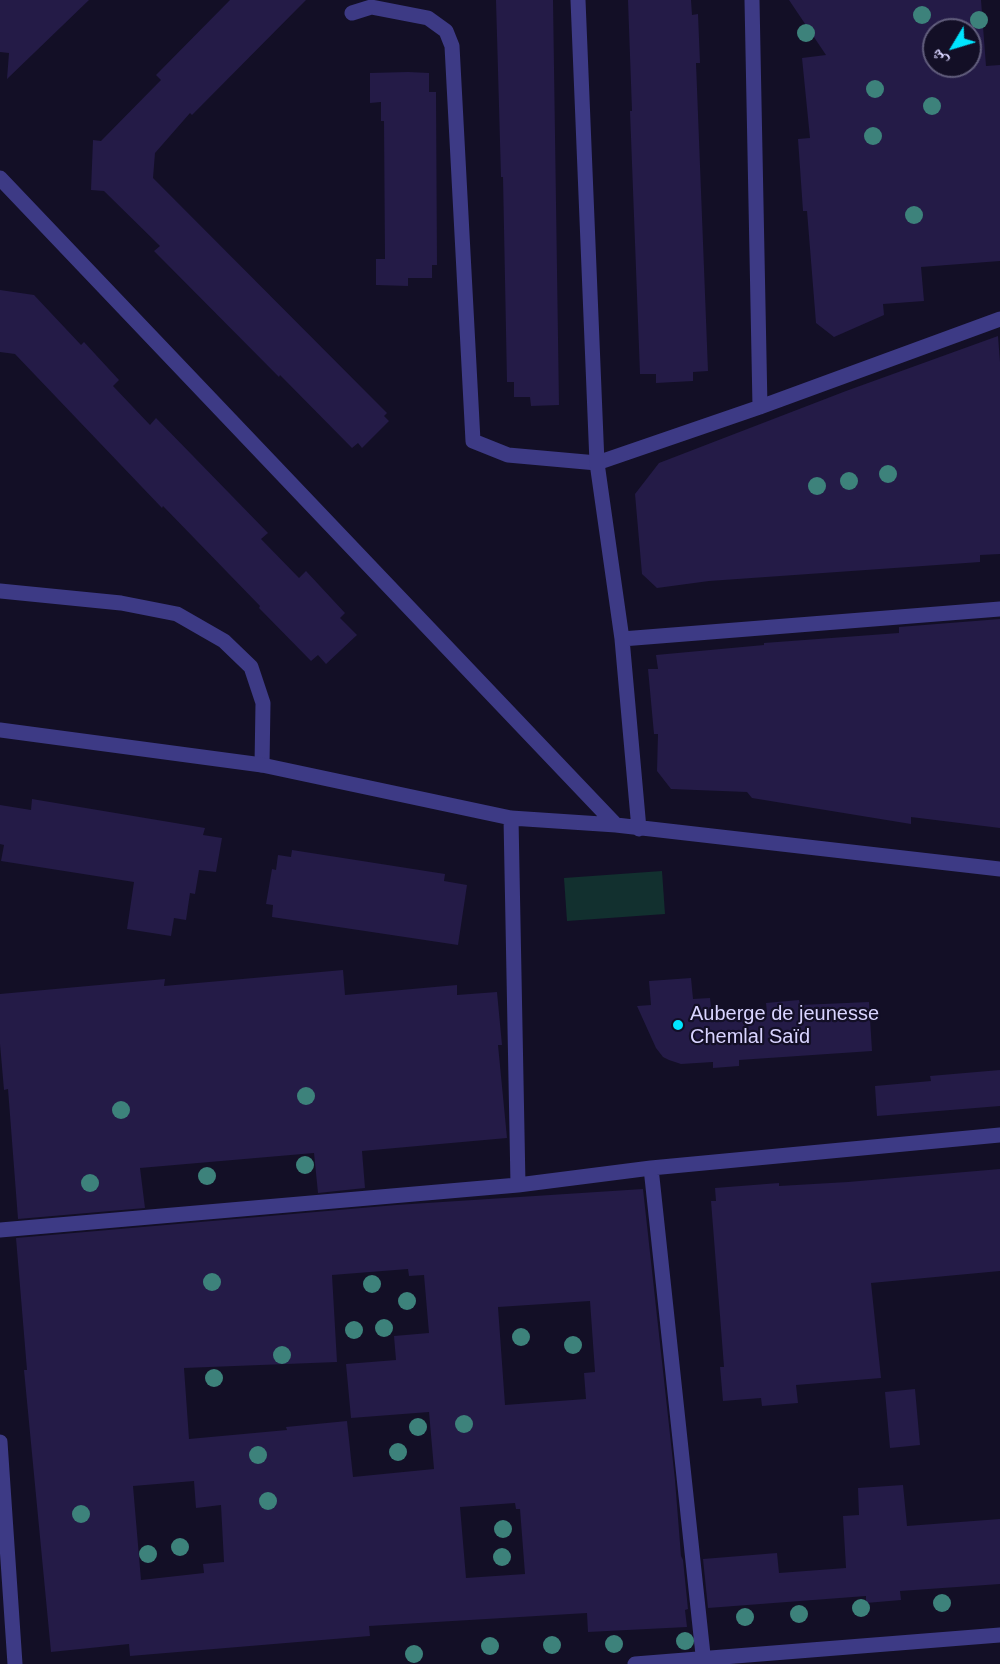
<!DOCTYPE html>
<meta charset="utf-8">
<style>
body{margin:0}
#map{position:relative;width:1000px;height:1664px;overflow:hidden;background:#130f26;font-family:Arial,"Noto Naskh Arabic",sans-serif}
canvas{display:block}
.north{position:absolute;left:922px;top:18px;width:60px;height:60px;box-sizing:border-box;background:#130f26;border:2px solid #625e7d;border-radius:50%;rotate:232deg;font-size:16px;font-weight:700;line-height:24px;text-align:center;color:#d9d4ff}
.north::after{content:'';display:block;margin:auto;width:21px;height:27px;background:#00e5ff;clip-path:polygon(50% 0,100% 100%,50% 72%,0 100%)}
</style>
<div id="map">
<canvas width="1000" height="1664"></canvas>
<div class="north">ش</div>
</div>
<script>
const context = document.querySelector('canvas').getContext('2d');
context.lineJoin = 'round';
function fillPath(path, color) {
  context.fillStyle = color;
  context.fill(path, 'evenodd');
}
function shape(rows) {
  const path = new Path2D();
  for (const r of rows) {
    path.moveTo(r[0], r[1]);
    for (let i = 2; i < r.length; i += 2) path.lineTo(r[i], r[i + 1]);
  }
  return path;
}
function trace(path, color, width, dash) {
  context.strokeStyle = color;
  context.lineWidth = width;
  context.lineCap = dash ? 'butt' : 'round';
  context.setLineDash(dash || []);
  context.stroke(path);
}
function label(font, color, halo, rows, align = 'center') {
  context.font = font + ' Arial,sans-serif';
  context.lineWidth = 4.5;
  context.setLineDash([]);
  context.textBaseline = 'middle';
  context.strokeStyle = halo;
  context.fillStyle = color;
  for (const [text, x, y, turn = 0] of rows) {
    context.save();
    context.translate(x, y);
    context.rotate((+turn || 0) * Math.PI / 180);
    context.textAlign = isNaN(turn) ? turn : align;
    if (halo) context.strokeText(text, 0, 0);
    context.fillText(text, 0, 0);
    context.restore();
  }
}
const green = shape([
 [662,871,665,914,567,921,564,878]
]);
const building = shape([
 [0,0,89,0,7,79,9,53,0,52],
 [230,0,306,0,192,115,190,113,155,153,153,178,387,413,384,416,389,421,362,448,358,443,352,448,280,375,279,377,154,251,160,246,104,191,91,190,93,140,101,141,161,80,156,75],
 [496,0,553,0,559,405,531,406,530,397,514,397,514,382,507,382,503,177,501,177],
 [628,0,691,0,692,15,698,14,700,63,696,63,708,371,693,372,693,381,656,383,656,374,640,374,630,111,632,111],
 [789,0,981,0,986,66,1000,65,1000,261,921,267,924,301,883,304,884,315,834,337,816,323,807,211,803,211,798,139,810,138,802,58,826,55],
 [934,30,970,30,970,66,934,66],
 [408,72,429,73,429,92,436,92,437,265,432,265,432,278,408,278,408,286,376,285,376,259,385,259,384,121,381,121,381,102,370,103,370,73],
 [0,290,34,295,81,345,84,342,119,380,113,386,150,425,156,418,268,533,261,539,299,578,306,571,345,613,340,618,357,635,326,664,318,655,311,661,259,608,260,606,163,506,162,508,15,354,0,352],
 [998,336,1000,362,1000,554,980,555,980,562,709,581,657,588,642,574,635,494,659,463,846,391],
 [1000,619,1000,828,911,817,911,824,752,798,747,792,671,789,657,771,658,734,654,734,648,669,658,669,656,655,764,645,764,643,899,633,899,627],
 [32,799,205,828,203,835,222,838,216,872,199,870,195,894,190,893,186,920,174,918,171,936,127,929,134,882,1,861,4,845,0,844,0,805,31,810],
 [292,850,445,874,444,881,467,885,458,945,272,917,273,905,266,904,272,869,276,870,278,855,291,857],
 [343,970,345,995,457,985,457,995,497,992,502,1045,498,1045,507,1138,362,1151,365,1188,318,1193,314,1153,140,1168,145,1208,18,1219,8,1089,4,1090,0,1044,0,994,165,979,164,986],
 [691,978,693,999,710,998,712,1015,767,1012,766,1003,799,1000,800,1005,869,1002,872,1051,739,1060,739,1066,713,1068,713,1062,681,1064,669,1060,663,1057,656,1048,637,1006,651,1005,649,981],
 [1000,1070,1000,1106,877,1116,875,1086,931,1081,930,1076],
 [1000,1169,1000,1271,871,1283,881,1378,796,1385,798,1403,762,1406,761,1398,723,1401,720,1367,724,1367,711,1201,716,1201,715,1188,779,1183,779,1186,848,1182],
 [643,1189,675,1480,681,1556,683,1560,688,1609,685,1610,687,1627,588,1632,587,1613,369,1626,370,1636,130,1656,129,1644,51,1652,24,1370,27,1370,16,1238,396,1205],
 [408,1269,409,1276,424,1275,429,1333,394,1336,396,1360,346,1364,351,1418,429,1412,434,1469,353,1477,347,1421,286,1427,287,1430,189,1439,184,1368,337,1362,332,1275],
 [590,1301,595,1372,584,1373,586,1399,505,1405,498,1307],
 [194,1481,196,1508,221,1505,224,1562,203,1564,204,1573,141,1580,133,1486],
 [515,1503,516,1509,520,1509,525,1574,466,1578,460,1507],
 [915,1389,920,1445,890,1448,885,1392],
 [903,1485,907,1526,1000,1519,1000,1584,900,1591,901,1600,866,1603,866,1596,708,1608,703,1559,777,1553,779,1573,846,1568,843,1516,859,1515,858,1488]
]);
const service = shape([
 [352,13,371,7,428,18,446,31,452,46,473,441,508,455,597,463],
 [0,591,121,603,177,614,224,641,251,667,263,703,262,765]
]);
const minor = shape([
 [578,0,597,463,622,639,639,829],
 [752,0,760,407],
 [0,178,616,825],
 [597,463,760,407,1000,319],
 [622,639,1000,609],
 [0,730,262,765,511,818,616,825,1000,869],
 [511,818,518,1185],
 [651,1168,704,1664],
 [0,1230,518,1185,651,1168,1000,1135],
 [0,1442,15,1664],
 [635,1664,1000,1635]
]);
const trees = [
 [922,15],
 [979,20],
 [806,33],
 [875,89],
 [932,106],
 [873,136],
 [914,215],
 [888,474],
 [849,481],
 [817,486],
 [306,1096],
 [121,1110],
 [305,1165],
 [207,1176],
 [90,1183],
 [212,1282],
 [372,1284],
 [407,1301],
 [384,1328],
 [354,1330],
 [521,1337],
 [573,1345],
 [282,1355],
 [214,1378],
 [464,1424],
 [418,1427],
 [398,1452],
 [258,1455],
 [268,1501],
 [81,1514],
 [503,1529],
 [180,1547],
 [148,1554],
 [502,1557],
 [942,1603],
 [861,1608],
 [799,1614],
 [745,1617],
 [685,1641],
 [614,1644],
 [552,1645],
 [490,1646],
 [414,1654]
];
const markers = [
 [678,1025,6,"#00e5ff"]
];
const poiNames = [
 ["Auberge de jeunesse",690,1014],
 ["Chemlal Saïd",690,1037]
];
fillPath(green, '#12302f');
fillPath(building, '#241b47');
trace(service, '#3d3a85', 15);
trace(minor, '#3d3a85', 15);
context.fillStyle = '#3d827b';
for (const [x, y] of trees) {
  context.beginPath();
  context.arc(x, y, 9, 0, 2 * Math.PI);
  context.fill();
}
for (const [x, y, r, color] of markers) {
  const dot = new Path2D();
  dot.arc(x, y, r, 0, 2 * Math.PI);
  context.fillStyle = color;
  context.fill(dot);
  trace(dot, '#130f26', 2);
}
label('20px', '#d9d4ff', '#130f26', poiNames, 'left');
</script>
